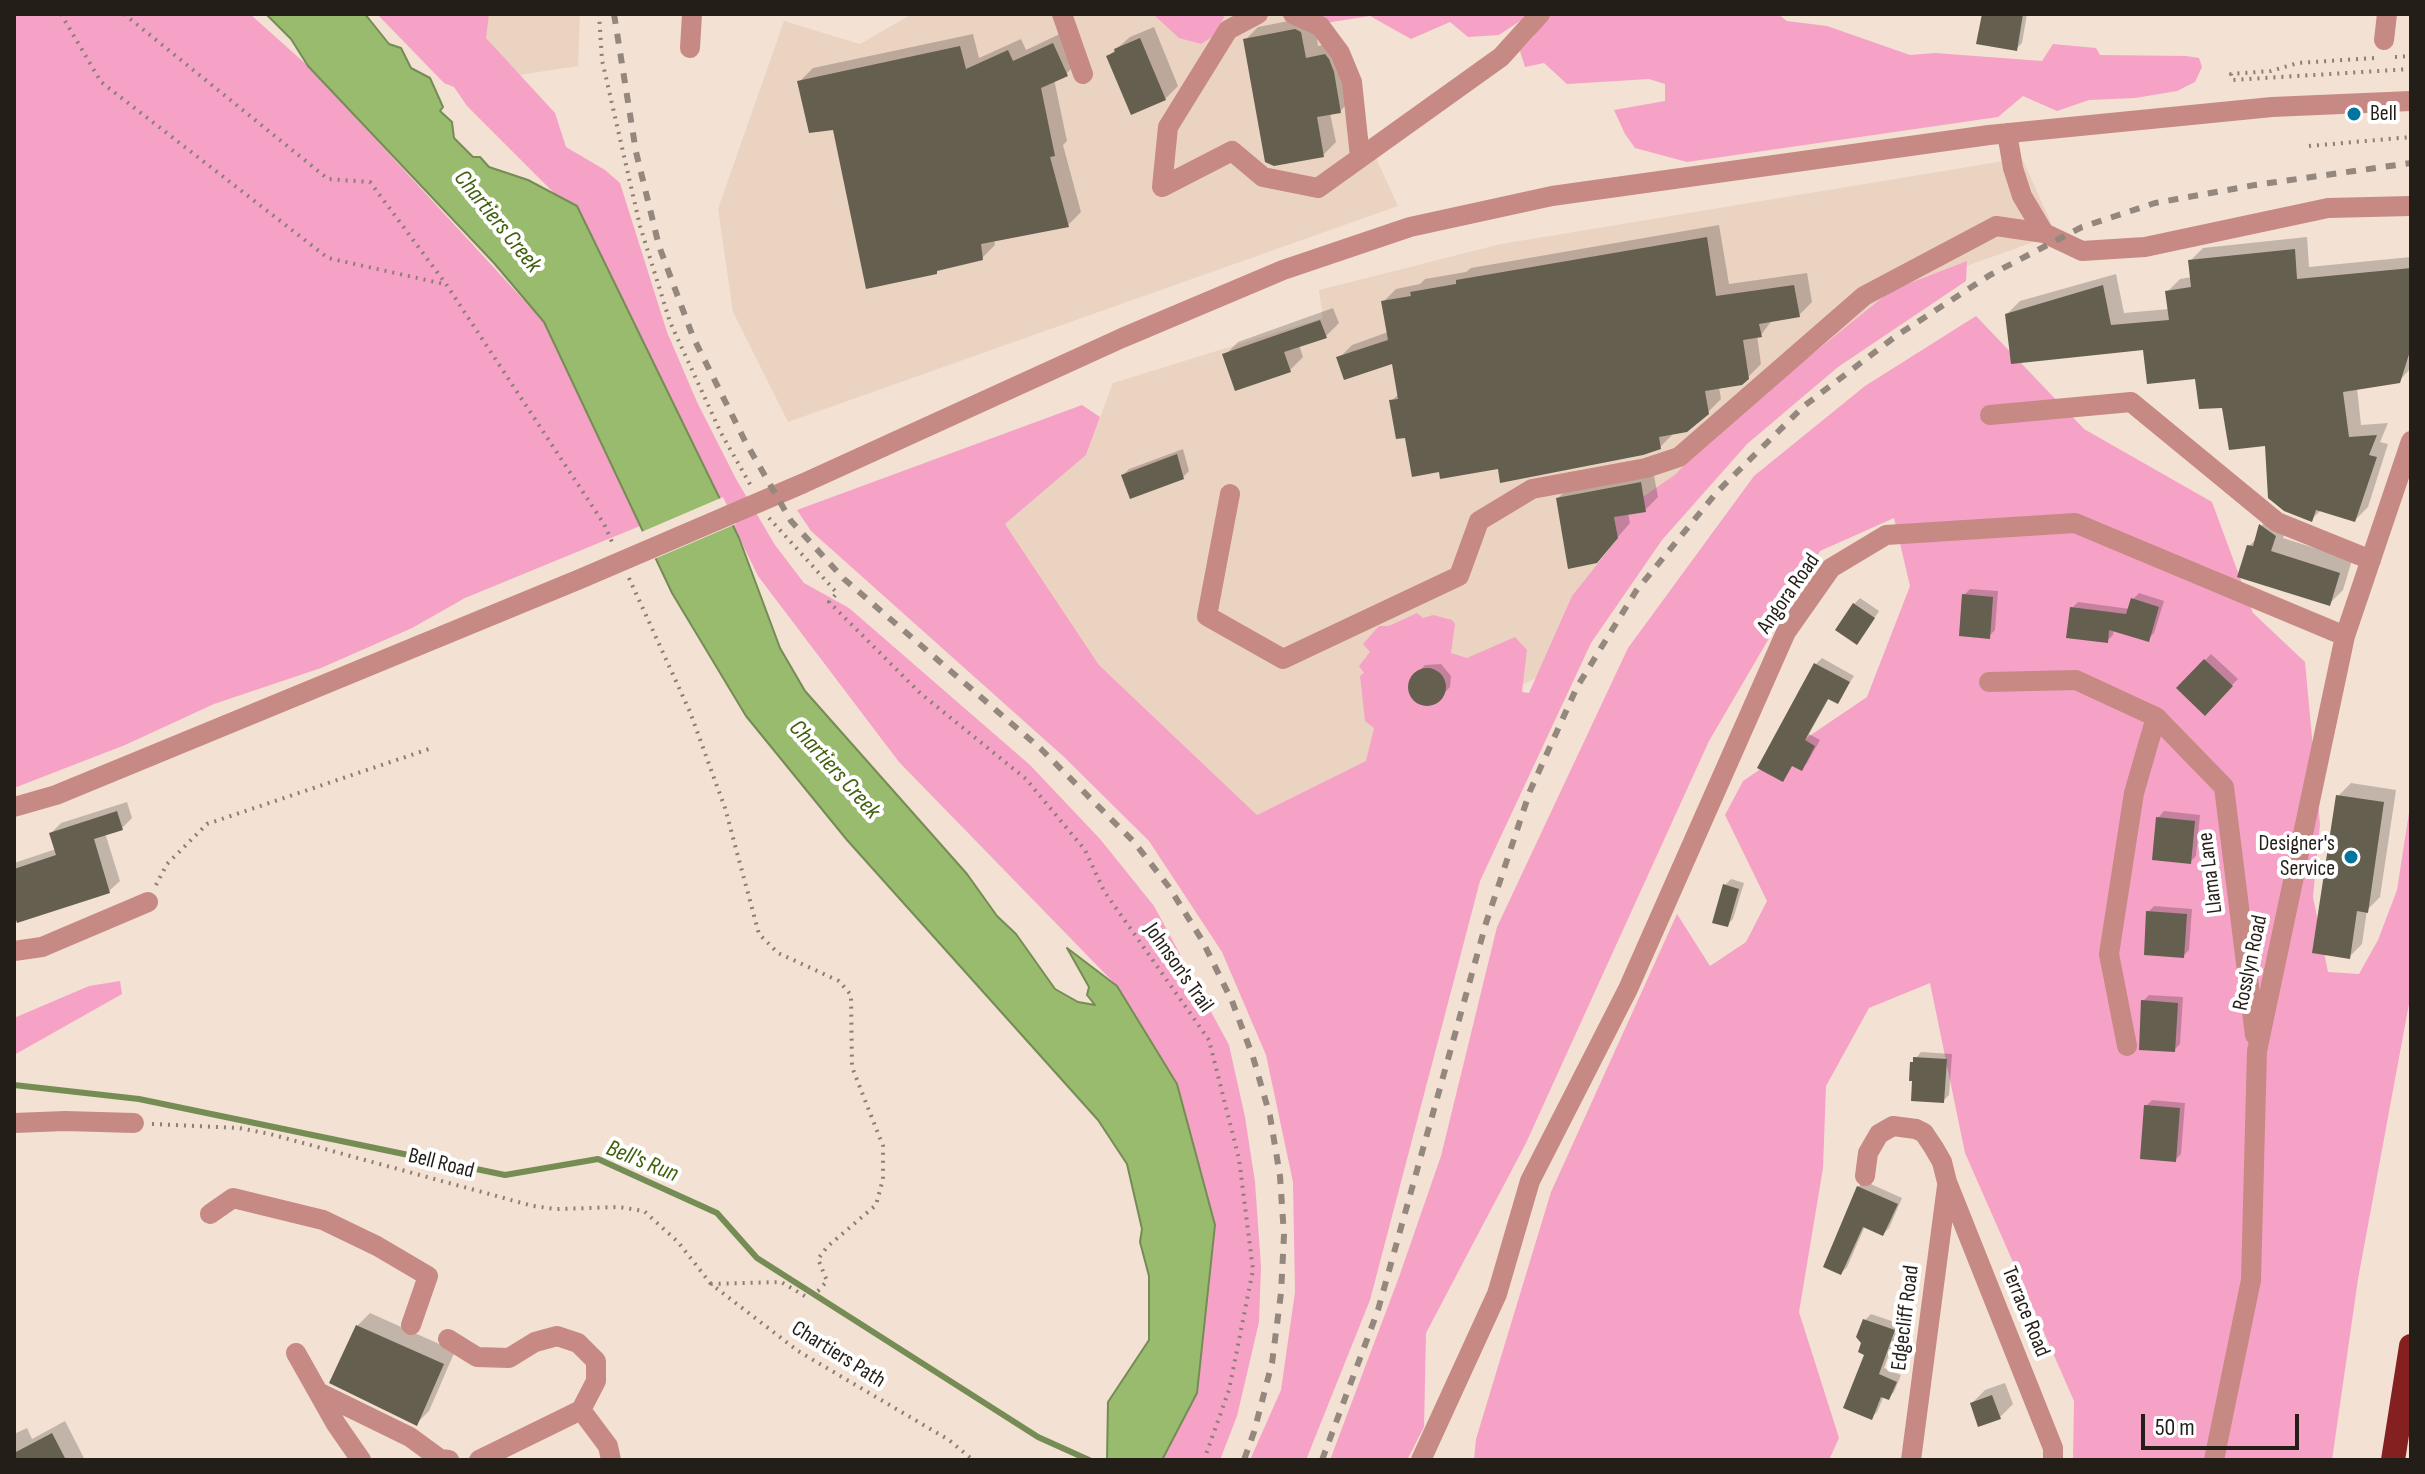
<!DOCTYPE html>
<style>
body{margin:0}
#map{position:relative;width:2425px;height:1474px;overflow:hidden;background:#f3e1d3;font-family:"Sofia Sans Condensed",sans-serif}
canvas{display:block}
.frame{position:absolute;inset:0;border:16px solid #241e19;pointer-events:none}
.scale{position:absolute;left:2141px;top:1414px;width:158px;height:36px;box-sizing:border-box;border:4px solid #241e19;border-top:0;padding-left:10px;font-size:24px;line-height:28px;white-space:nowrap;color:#241e19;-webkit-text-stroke:6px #fff;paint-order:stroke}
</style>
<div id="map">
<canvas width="2425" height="1474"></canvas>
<div class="frame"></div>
<div class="scale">50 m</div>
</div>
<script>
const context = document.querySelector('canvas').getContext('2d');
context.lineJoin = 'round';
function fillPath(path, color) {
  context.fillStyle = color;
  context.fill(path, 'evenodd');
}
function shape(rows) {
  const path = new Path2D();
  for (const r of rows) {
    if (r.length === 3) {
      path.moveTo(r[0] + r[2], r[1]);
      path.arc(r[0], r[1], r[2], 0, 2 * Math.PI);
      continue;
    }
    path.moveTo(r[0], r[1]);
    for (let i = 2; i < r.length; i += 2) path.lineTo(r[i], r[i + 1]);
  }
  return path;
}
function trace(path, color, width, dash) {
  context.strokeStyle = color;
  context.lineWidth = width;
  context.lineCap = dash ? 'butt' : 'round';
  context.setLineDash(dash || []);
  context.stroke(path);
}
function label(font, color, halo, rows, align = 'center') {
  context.font = font + ' "Sofia Sans Condensed",sans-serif';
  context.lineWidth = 8;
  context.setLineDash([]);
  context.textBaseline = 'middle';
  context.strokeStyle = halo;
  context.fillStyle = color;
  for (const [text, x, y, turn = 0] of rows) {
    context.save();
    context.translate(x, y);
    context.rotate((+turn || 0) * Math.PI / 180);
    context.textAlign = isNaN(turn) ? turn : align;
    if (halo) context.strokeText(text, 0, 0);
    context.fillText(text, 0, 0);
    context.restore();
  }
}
const built = shape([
 [436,14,580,14,578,66,499,78],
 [912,14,1310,14,1398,206,788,422,733,312,718,209,784,21,860,44],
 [2022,158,2056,234,1913,285,1784,369,1548,672,1257,815,1099,665,1005,524,1086,455,1113,383,1323,318,1319,290,1501,244]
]);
const green = shape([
 [14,14,250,14,308,66,544,322,640,526,465,598,412,628,321,668,214,704,125,745,14,788],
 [377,14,489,14,486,38,555,113,566,147,605,170,620,183,667,332,697,402,736,479,775,545,804,583,849,608,1030,765,1100,839,1154,906,1229,1045,1245,1117,1255,1182,1261,1267,1259,1322,1237,1416,1220,1460,1162,1460,1196,1396,1215,1225,1177,1083,1117,986,899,762,758,576,577,206,554,193,467,106,454,87,444,83],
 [1153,14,1223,14,1224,17,1215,35,1201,44,1179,38],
 [1313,14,1778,14,1787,21,1827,26,1910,55,1935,53,2042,61,2053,44,2096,48,2100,55,2186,56,2199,58,2202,67,2195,82,2177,91,2135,98,2089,100,2057,111,2023,96,1998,117,1687,162,1635,148,1625,134,1614,110,1665,101,1665,84,1649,79,1567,84,1544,63,1525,67,1520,51,1534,36,1542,21,1526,17,1499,35,1468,37,1450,22,1411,39,1370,16,1325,23],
 [1967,261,1966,281,1838,367,1747,444,1662,540,1591,643,1480,881,1370,1300,1306,1460,1250,1460,1281,1390,1295,1292,1293,1182,1266,1055,1222,952,1149,841,1063,756,811,531,797,510,1082,405,1100,417,1086,455,1005,524,1099,665,1257,815,1366,761,1374,728,1365,721,1360,676,1364,673,1359,666,1370,652,1363,644,1379,626,1389,626,1417,613,1423,618,1433,615,1452,620,1455,624,1451,653,1467,658,1515,637,1527,650,1522,692,1529,693,1572,596,1618,538,1614,517,1676,474,1714,433,1892,290],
 [1976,316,2084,429,2212,502,2253,613,2305,662,2320,824,2313,897,2328,972,2359,974,2378,940,2397,890,2411,800,2411,993,2358,1279,2332,1460,2073,1460,2074,1401,1965,1153,1930,983,1869,1008,1826,1086,1823,1168,1799,1312,1839,1438,1829,1460,1474,1460,1476,1439,1551,1192,1677,914,1710,966,1746,942,1767,901,1725,815,1743,781,1867,697,1910,586,1894,518,1820,551,1709,741,1526,1143,1426,1333,1424,1427,1407,1460,1330,1460,1399,1277,1441,1156,1497,927,1628,648,1754,476,1865,386],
 [120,981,122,994,14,1055,14,1018,89,986]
]);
const water = shape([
 [266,14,365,14,389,44,401,48,411,68,430,78,443,107,440,111,452,122,454,138,473,157,480,157,489,167,528,180,577,206,739,538,780,648,805,691,967,874,997,916,1016,934,1055,989,1078,1002,1095,1005,1087,995,1089,987,1067,948,1117,986,1177,1084,1215,1225,1197,1393,1162,1460,1107,1460,1108,1402,1149,1340,1149,1276,1140,1242,1142,1229,1127,1164,1098,1120,847,840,746,716,672,593,544,322,494,263,308,66,291,39,266,14]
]);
const pier = shape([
 [723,497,736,524,652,560,639,533]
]);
const shadow = shape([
 [1984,14,2027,14,2022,43,2016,49],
 [1309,17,1314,19,1318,46,1338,42,1353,98,1340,111,1330,113,1336,142,1323,155,1245,40,1258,27],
 [1154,27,1178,86,1165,99,1108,56,1130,37],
 [1066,31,1079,61,1066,74,1054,79,1067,141,1063,145,1081,212,1068,225,994,239,995,245,982,258,940,268,936,272,800,81,813,68,973,34,979,58,1021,39,1026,50],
 [1719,225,1729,284,1807,273,1812,302,1799,315,1773,319,1761,335,1757,335,1761,364,1748,377,1719,387,1721,399,1708,412,1673,434,1660,447,1500,467,1441,470,1406,435,1391,401,1399,394,1393,361,1339,358,1352,345,1388,332,1383,302,1396,289,1420,284,1425,279,1466,272,1471,268],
 [2307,237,2309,267,2411,257,2411,368,2399,381,2357,388,2361,425,2388,423,2380,442,2388,444,2368,507,2355,520,2321,510,2311,520,2267,444,2197,377,2145,348,2007,314,2020,301,2116,274,2124,313,2169,309,2167,292,2180,279,2192,277,2190,261,2203,248],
 [1333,308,1339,323,1326,336,1299,345,1303,357,1290,370,1225,355,1238,342],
 [1183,449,1189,471,1183,477,1123,475,1129,469],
 [1653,470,1658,497,1645,510,1628,513,1630,523,1596,562,1558,498,1571,485],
 [2274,513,2288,522,2283,538,2352,560,2343,590,2330,603,2249,546,2258,537,2261,526],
 [1970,589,1998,591,1995,630,1989,636,1964,595],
 [2139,593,2164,601,2154,633,2148,639,2114,629,2113,635,2107,641,2072,608,2078,602,2130,609,2133,599],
 [1860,598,1879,611,1863,636,1854,604],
 [2211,654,2238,679,2205,713,2179,688],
 [1822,658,1854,676,1837,702,1829,698,1809,734,1820,740,1807,763,1801,769,1793,764,1783,779,1760,767,1816,664],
 [1441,664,1451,676,1450,687,1435,702,1419,702,1410,690,1411,680,1425,665],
 [2351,783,2396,790,2380,897,2367,910,2362,944,2349,957,2338,796],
 [127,802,132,818,122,828,105,833,120,881,109,891,14,907,14,863,56,849,51,833,61,823],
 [2164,811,2200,815,2196,856,2190,862,2158,818],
 [1731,879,1744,883,1733,919,1727,925,1725,885],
 [2154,906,2192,909,2189,950,2183,956,2148,912],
 [2149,995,2183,997,2180,1044,2174,1050,2143,1001],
 [1921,1052,1952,1054,1949,1095,1943,1101,1912,1063],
 [2152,1100,2185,1103,2181,1154,2175,1160,2146,1106],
 [1864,1181,1902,1198,1889,1228,1883,1234,1865,1226,1847,1267,1841,1273,1858,1187],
 [370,1313,455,1351,429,1411,416,1424,357,1326],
 [1871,1314,1900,1324,1884,1368,1901,1375,1894,1392,1888,1398,1884,1396,1877,1412,1871,1418,1865,1320],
 [2005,1383,2013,1404,2000,1417,1972,1403,1985,1390],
 [65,1421,85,1460,14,1460,14,1434,27,1428,32,1439]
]);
const stream = shape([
 [14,1085,139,1099,505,1175,598,1159,717,1213,757,1258,1038,1437,1089,1460]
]);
const building = shape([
 [1982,14,2023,14,2017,51,1976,44],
 [1295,29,1301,32,1306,58,1325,54,1329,59,1334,72,1341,113,1317,117,1324,157,1274,166,1265,162,1243,39],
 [1140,38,1166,100,1131,115,1106,56,1115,52,1114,49],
 [1053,43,1068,76,1041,88,1055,156,1050,157,1069,227,981,244,983,260,937,271,937,274,866,289,833,130,809,133,797,81,960,46,966,69,1008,50,1013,61],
 [1707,237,1716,296,1794,285,1800,317,1759,324,1762,337,1743,340,1749,379,1742,385,1705,391,1709,414,1687,432,1659,437,1661,449,1643,455,1500,483,1498,469,1440,479,1439,472,1412,477,1405,438,1396,439,1389,400,1398,399,1392,364,1344,380,1336,357,1388,340,1381,301,1411,296,1410,292,1456,284,1456,280],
 [2295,249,2297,279,2411,268,2411,348,2400,383,2343,392,2349,437,2377,435,2369,455,2377,457,2355,522,2316,510,2312,522,2284,511,2268,498,2265,446,2229,450,2222,408,2199,409,2195,379,2147,384,2143,350,2011,364,2005,314,2103,285,2111,325,2169,320,2165,291,2191,287,2188,260],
 [1320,320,1327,338,1284,352,1291,372,1235,391,1222,354],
 [1177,454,1184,479,1130,499,1121,475],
 [1641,482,1646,512,1614,517,1618,538,1597,563,1568,569,1556,498],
 [2259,524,2276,536,2271,551,2340,573,2330,606,2237,577,2247,545,2253,546],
 [1962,594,1993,597,1990,639,1959,636],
 [2131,598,2159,607,2149,642,2109,630,2108,643,2066,638,2070,607,2126,614],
 [1853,603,1875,618,1857,645,1835,630],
 [2204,659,2233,686,2205,716,2176,688],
 [1814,663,1850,682,1838,704,1828,699,1805,740,1815,746,1802,771,1792,766,1783,782,1757,768],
 [1427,687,19],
 [2336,795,2384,802,2368,913,2357,911,2350,959,2312,953],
 [117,811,123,830,94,839,110,893,17,923,14,914,14,869,56,855,49,833],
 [2156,817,2195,821,2191,864,2152,860],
 [1723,884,1739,889,1728,927,1712,923],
 [2146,911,2187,914,2184,958,2144,955],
 [2141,1000,2178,1003,2175,1052,2139,1050],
 [1913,1057,1947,1059,1944,1103,1911,1101,1912,1081,1909,1081,1910,1062,1913,1062],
 [2144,1105,2180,1108,2176,1162,2140,1159],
 [1857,1186,1898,1204,1883,1236,1863,1227,1841,1275,1823,1267],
 [1863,1319,1895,1330,1879,1374,1897,1382,1889,1400,1881,1397,1872,1420,1843,1408,1864,1355,1858,1352,1861,1343,1856,1337],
 [356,1325,444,1364,417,1426,329,1383],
 [1992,1395,2001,1419,1978,1427,1970,1403],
 [52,1433,66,1460,14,1460,14,1453]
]);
const path = shape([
 [61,14,101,82,328,258,444,284],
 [124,14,328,179,370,182,446,284,604,524,613,544],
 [599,14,602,60,640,226,670,322,721,433,751,486],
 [2395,57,2411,56],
 [2374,58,2298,63,2271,71,2231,74,2232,80,2411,69],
 [2309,146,2411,137],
 [769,518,837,593,829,602,920,693,1026,779,1085,850,1104,891,1209,1040,1239,1159,1253,1270,1229,1390,1204,1460],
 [629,578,690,712,725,808,759,934,778,953,839,981,851,995,852,1067,883,1146,883,1179,876,1205,827,1247,818,1259,827,1281,818,1291,805,1296,781,1282,711,1284,798,1351,949,1440,973,1460],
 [156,885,167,864,207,824,432,748],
 [152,1124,239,1128,270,1134,533,1206,556,1209,619,1207,644,1211,678,1242,711,1284]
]);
const minor = shape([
 [1062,14,1083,74],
 [1293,14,1320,26,1340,53,1352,82,1360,157],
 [2384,40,2387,14],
 [690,48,692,14],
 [2007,133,2013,168,2022,196,2044,233],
 [1162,187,1232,151,1263,177,1318,188,1501,57,1540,14],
 [1162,187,1168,127,1228,30,1258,14],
 [1990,415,2131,402,2277,522,2371,560],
 [1230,494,1207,616,1283,659,1459,576,1479,521,1532,489,1646,468,1679,457,1864,296,1996,226,2044,233,2082,251,2145,247,2328,208,2411,206],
 [1989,682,2076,680,2156,717,2224,787,2255,1035],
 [14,807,56,795,580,579,804,483,1122,338,1283,270,1410,227,1552,196,1989,135,2272,107,2411,101],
 [14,951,42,947,148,902],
 [2127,1046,2109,954,2134,793,2156,717],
 [14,1123,65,1121,134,1123],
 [1865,1176,1868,1153,1879,1134,1893,1126,1916,1129,1924,1133,1934,1148,1942,1162,1947,1182,2053,1448,2053,1460],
 [210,1214,233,1198,323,1220,377,1246,428,1276,411,1325],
 [448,1339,477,1357,509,1358,535,1342,557,1336,578,1343,596,1361,596,1381,581,1410,479,1460],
 [296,1353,336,1424,361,1460],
 [318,1392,410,1437,440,1459,449,1460],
 [581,1410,608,1446,611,1460],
 [1421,1460,1497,1294,1530,1181,1628,989,1786,632,1831,568,1886,535,2075,523,2345,636],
 [1911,1460,1947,1186],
 [2214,1460,2251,1280,2257,1051,2345,636,2411,441]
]);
const highway = shape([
 [2393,1460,2411,1346]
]);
const rail = shape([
 [614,14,636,152,659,246,693,337,745,441,791,521,844,579,1041,749,1134,842,1169,887,1202,940,1232,1001,1253,1057,1270,1116,1280,1176,1284,1235,1281,1293,1272,1363,1254,1432,1244,1460],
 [1322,1460,1378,1310,1486,923,1530,791,1577,687,1636,591,1717,492,1804,406,1896,336,1990,275,2082,227,2155,203,2255,185,2411,163]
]);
const markers = [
 [2354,114,8,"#00769f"],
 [2351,857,8,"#00769f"]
];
const poiNames = [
 ["Bell",2370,114],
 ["Designer's",2335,844,"right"],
 ["Service",2335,869,"right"]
];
const streetNames = [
 ["Angora Road",1789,594,-55],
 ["Llama Lane",2211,873,-97],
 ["Rosslyn Road",2251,963,-78],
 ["Johnson's Trail",1178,968,55],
 ["Bell Road",441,1164,14],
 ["Terrace Road",2025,1312,68],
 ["Edgecliff Road",1906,1318,-83],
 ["Chartiers Path",838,1355,32]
];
const waterNames = [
 ["Chartiers Creek",497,222,51],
 ["Chartiers Creek",834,770,48],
 ["Bell's Run",642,1162,22]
];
fillPath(built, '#ebd3c1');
fillPath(green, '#f5a2c6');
fillPath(water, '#98bb6e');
trace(water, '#758c54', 2);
fillPath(pier, '#f3e1d3');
fillPath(shadow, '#0003');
trace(stream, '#758c54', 6);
fillPath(building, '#645f4e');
trace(path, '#8b7f75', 4, [2, 6]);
trace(minor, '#c78983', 20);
trace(highway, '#84201f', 24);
trace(rail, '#94877e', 6, [10, 10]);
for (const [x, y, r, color] of markers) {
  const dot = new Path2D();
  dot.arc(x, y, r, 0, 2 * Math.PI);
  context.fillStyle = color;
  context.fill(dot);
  trace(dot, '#fff', 3);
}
label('22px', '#241e19', '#fff', poiNames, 'left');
label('22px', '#241e19', '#fff', streetNames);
label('italic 24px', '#42600d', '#fff', waterNames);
</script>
